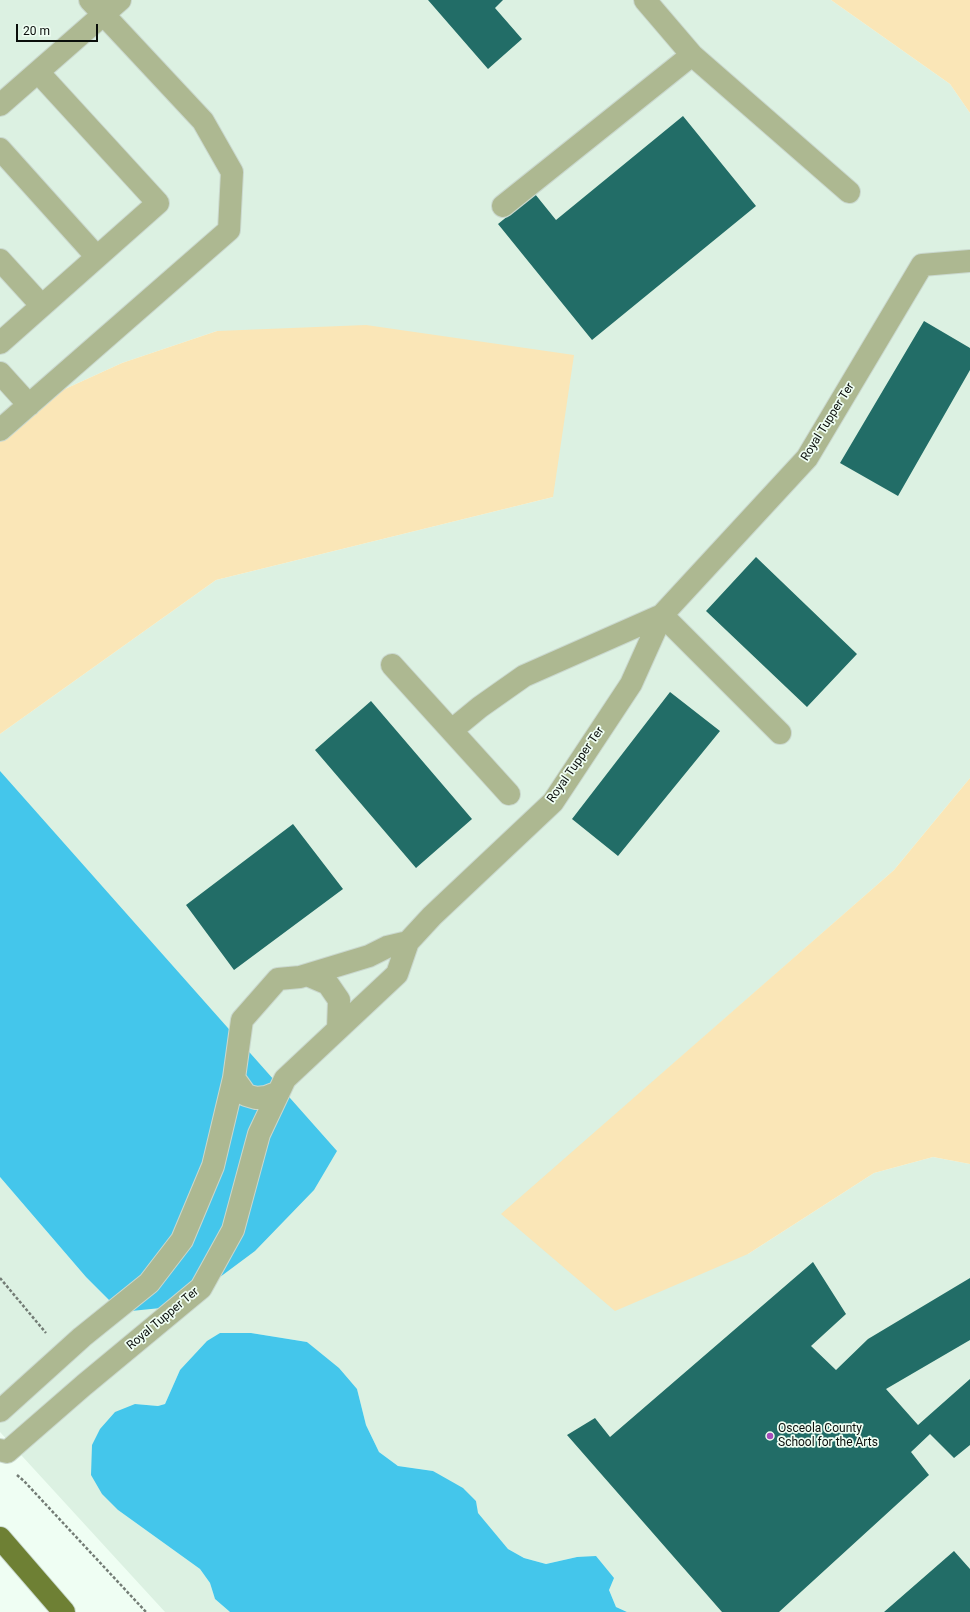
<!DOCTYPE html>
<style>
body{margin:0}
#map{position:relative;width:970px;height:1612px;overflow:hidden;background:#effef3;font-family:Roboto,sans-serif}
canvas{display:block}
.scale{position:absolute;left:16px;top:24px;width:82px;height:18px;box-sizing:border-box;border:2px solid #0a0e0b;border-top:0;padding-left:5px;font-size:12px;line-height:14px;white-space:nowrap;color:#0a0e0b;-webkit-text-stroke:3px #effef3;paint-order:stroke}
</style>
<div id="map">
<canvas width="970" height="1612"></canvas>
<div class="scale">20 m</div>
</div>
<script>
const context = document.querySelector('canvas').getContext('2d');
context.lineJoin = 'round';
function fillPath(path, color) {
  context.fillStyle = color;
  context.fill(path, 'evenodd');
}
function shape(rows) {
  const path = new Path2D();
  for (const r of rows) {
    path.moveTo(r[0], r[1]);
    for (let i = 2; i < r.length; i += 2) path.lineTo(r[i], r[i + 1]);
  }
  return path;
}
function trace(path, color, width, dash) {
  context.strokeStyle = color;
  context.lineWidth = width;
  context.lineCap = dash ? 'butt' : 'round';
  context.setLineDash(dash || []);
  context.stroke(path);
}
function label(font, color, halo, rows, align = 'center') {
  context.font = font + ' Roboto,sans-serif';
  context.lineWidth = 3.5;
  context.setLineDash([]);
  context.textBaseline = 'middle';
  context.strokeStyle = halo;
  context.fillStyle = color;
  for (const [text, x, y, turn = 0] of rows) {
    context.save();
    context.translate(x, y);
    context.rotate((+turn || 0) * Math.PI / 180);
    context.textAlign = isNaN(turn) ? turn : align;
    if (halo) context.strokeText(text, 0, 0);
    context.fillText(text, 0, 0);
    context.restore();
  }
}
const built = shape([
 [0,0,831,0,950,84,970,113,970,778,894,870,597,1131,748,1254,874,1173,933,1157,970,1164,970,1612,627,1612,616,1607,609,1590,577,1557,546,1564,524,1558,508,1549,477,1513,476,1501,433,1471,398,1466,379,1452,366,1425,357,1389,307,1342,251,1333,220,1333,180,1370,165,1404,158,1406,135,1404,118,1510,200,1569,210,1583,215,1599,230,1612,165,1612,0,1432,0,1177,86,1277,121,1312,0,771,0,734,216,580,553,497,217,331,122,363,54,394,0,441]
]);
const green = shape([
 [831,0,970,0,970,113,950,84],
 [366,325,574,355,553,497,216,580,0,734,0,441,54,394,122,363,217,331],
 [970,778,970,1164,933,1157,874,1173,748,1254,615,1311,501,1214,894,870]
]);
const water = shape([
 [0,771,337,1151,314,1190,255,1251,181,1306,121,1312,86,1277,0,1177],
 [220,1333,251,1333,307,1342,339,1368,357,1389,366,1425,379,1452,398,1466,433,1471,463,1488,476,1501,478,1513,508,1549,524,1558,546,1564,577,1557,596,1556,614,1578,609,1590,616,1607,627,1612,230,1612,215,1599,210,1583,200,1569,118,1510,102,1494,91,1475,92,1445,100,1429,115,1412,135,1404,158,1406,165,1404,180,1370,207,1341]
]);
const building = shape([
 [428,0,503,0,495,8,522,39,488,69],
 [683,116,756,206,592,340,498,224,535,194,556,220],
 [924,321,970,348,970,370,898,496,840,463],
 [756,557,857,654,807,707,706,611],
 [670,692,720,731,618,856,572,819],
 [371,701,472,819,416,868,315,750],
 [293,824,343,889,234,970,186,905],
 [813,1262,846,1314,811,1346,836,1370,868,1339,970,1278,970,1340,886,1389,918,1425,970,1379,970,1445,954,1458,930,1434,911,1452,929,1475,779,1612,722,1612,567,1435,595,1418,610,1437],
 [954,1551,970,1569,970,1612,884,1612]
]);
const path = shape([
 [0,1278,46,1333],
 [17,1475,24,1481,146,1612]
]);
const minor = shape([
 [645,0,692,55,849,192],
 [0,105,120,0],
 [0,149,97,257],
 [503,206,692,55],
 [0,260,42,306],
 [0,343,158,203,38,72],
 [0,373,29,405],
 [0,430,229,230,232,172,203,121,90,0],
 [392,665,509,794],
 [452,730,480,707,524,676,662,615,780,733],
 [307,975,328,984,339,1000,338,1029],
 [234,1078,246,1095,256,1098,266,1097,279,1092],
 [0,1411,82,1337,149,1283,182,1240,213,1166,234,1078,242,1020,278,979,300,977,369,956,387,947,408,942],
 [0,1450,7,1452,84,1385,201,1288,233,1230,259,1134,285,1079,397,974,408,942,432,916,553,802,631,684,662,615,807,458,922,265,970,261]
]);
const major = shape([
 [0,1538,64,1612]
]);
const markers = [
 [770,1436,4,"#a54cb9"]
];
const streetNames = [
 ["Royal Tupper Ter",828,422,-58],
 ["Royal Tupper Ter",576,765,-55],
 ["Royal Tupper Ter",163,1319,-40]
];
const poiNames = [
 ["Osceola County",778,1429],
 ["School for the Arts",778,1443]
];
fillPath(built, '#dcf1e2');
fillPath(green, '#fae6b7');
fillPath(water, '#44c6eb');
fillPath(building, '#226d67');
trace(minor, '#cad8ce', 24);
trace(major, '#cad8ce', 24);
trace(path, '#737c75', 2.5, [3, 2]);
trace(minor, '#adb891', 22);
trace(major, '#6e8034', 22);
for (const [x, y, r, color] of markers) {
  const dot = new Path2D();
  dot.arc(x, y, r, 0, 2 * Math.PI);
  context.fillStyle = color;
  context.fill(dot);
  trace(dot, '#effef3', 1.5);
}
label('12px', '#0a0e0b', '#effef3', streetNames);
label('12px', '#0a0e0b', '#effef3', poiNames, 'left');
</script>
